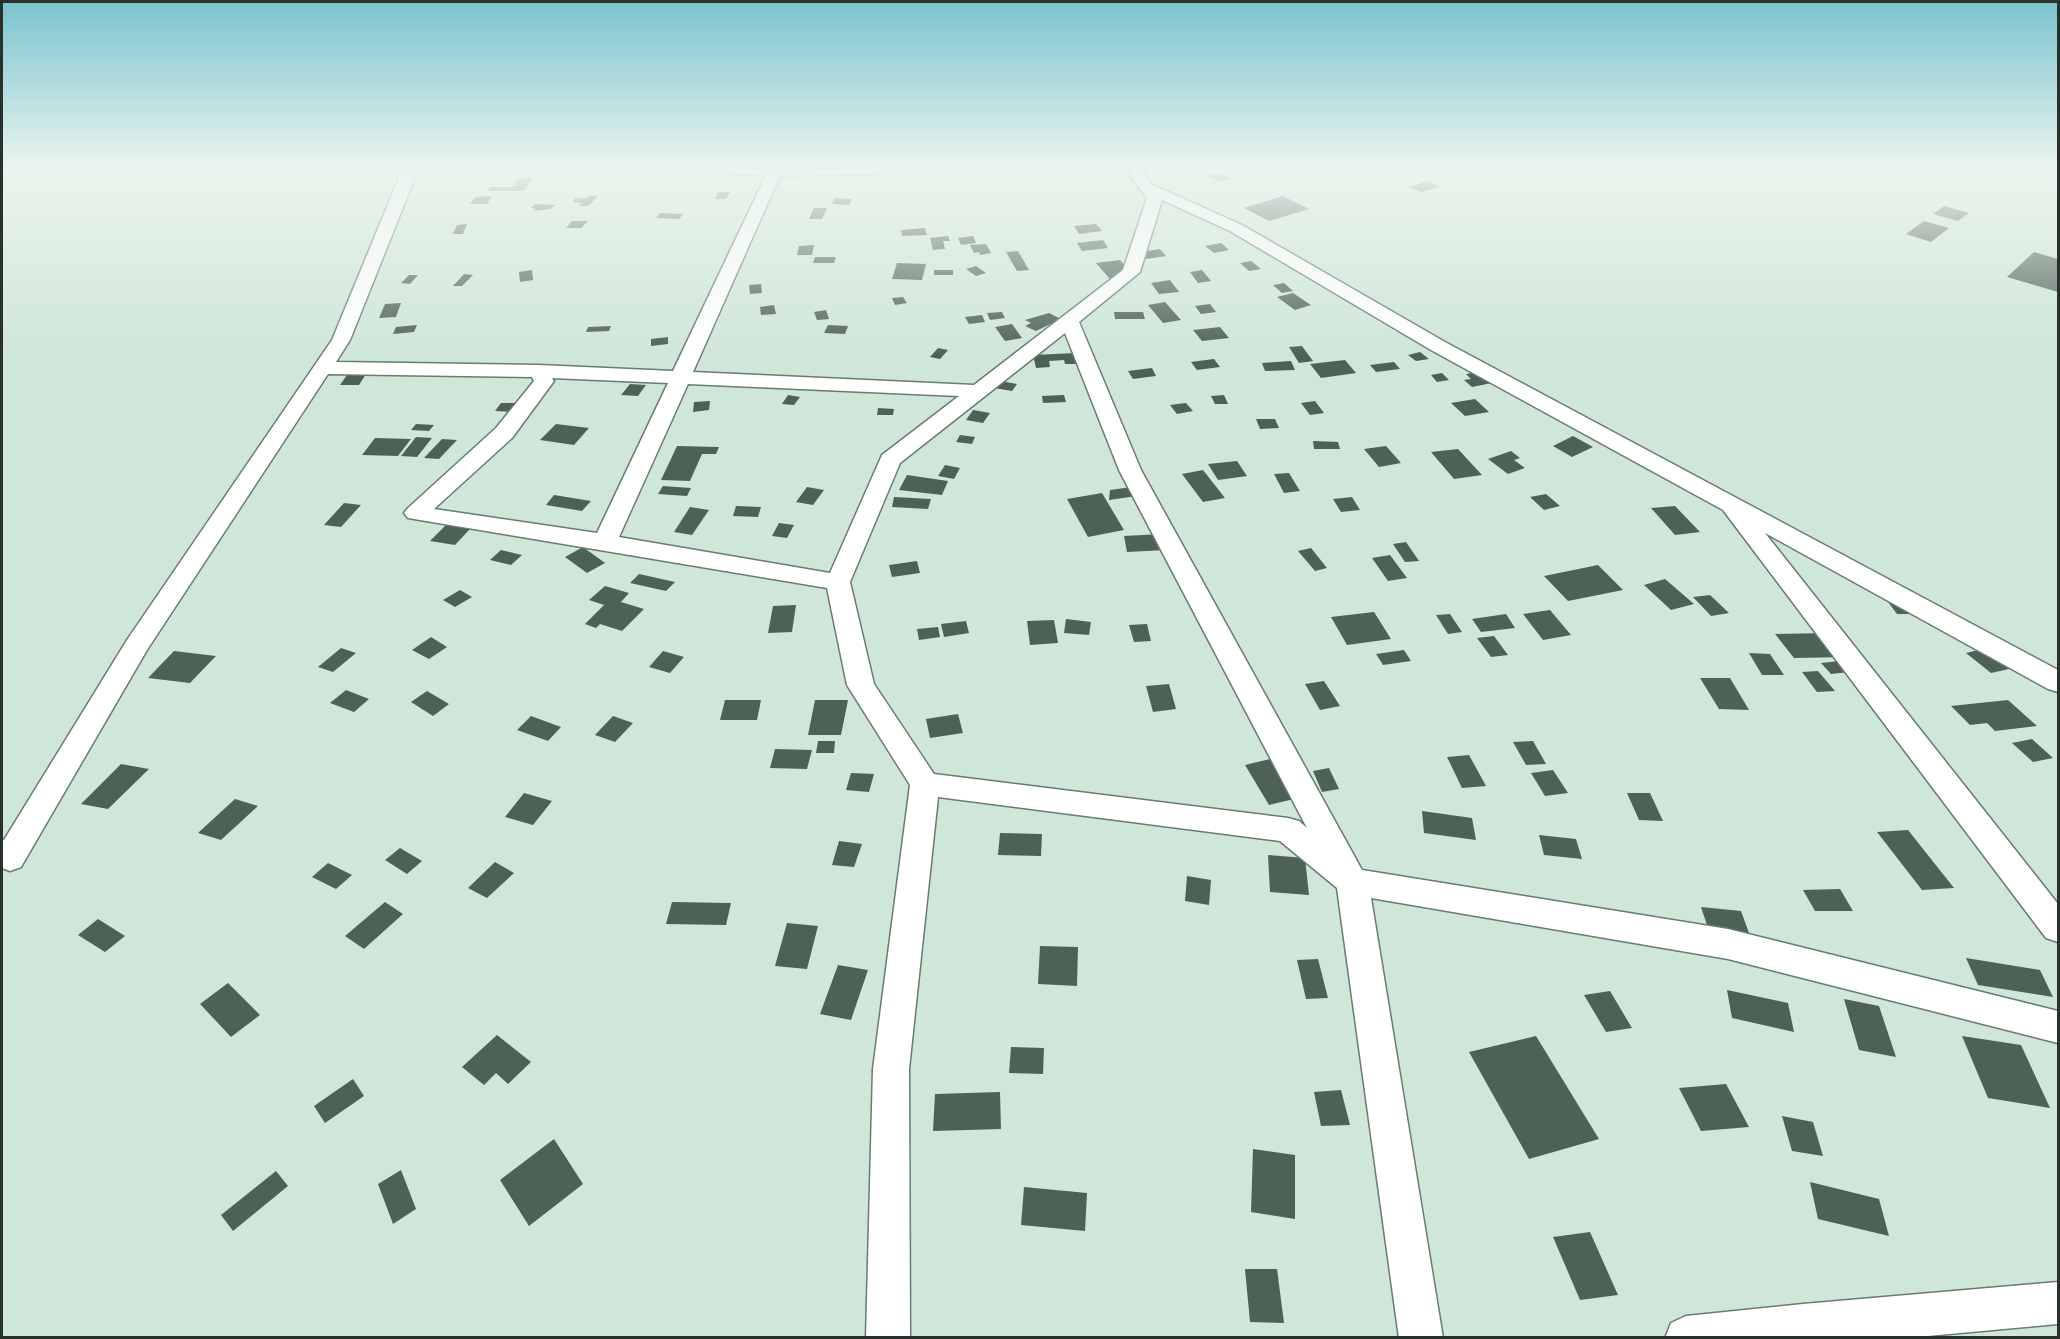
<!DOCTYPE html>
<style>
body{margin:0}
#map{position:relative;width:2060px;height:1339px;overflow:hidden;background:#d0e6d9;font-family:"Open Sans",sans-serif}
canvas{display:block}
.frame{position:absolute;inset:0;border:3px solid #29312c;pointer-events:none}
</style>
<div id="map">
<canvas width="2060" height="1339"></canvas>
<div class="frame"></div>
</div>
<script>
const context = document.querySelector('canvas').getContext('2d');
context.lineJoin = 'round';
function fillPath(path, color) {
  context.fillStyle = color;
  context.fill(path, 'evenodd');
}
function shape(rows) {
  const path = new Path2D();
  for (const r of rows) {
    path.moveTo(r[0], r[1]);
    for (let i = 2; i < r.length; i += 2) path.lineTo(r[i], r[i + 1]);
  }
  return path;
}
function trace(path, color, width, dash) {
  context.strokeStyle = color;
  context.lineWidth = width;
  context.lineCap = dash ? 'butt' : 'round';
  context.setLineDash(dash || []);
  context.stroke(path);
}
const building = shape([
 [1217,172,1232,178,1222,182,1207,176],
 [519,178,533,178,523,191,487,191,491,187,512,187],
 [1427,181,1440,187,1421,192,1409,187],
 [718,192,730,192,726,199,715,199],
 [492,196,487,204,470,204,475,197],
 [589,196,598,196,588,206,579,206,582,203,572,202,576,198,586,199],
 [1283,196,1309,209,1269,221,1244,208],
 [835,198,852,199,849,205,832,204],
 [535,204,555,205,551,209,533,211,535,208,531,208],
 [1944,206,1969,213,1958,221,1933,214],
 [814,208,827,208,822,219,809,219],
 [660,213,683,214,679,219,656,218],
 [572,221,588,221,581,228,566,228],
 [1924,221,1949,228,1931,242,1906,234],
 [467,224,463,234,453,234,457,225],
 [1096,224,1102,231,1079,234,1074,226],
 [925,228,927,235,902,236,901,230],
 [948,236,950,241,943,241,945,249,933,250,930,238],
 [973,236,976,243,961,245,958,238],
 [1103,240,1108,248,1082,251,1077,243],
 [1221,243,1229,250,1214,253,1205,246],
 [986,244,991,253,980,255,979,252,974,253,970,245],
 [814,245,812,255,797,255,799,246],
 [1160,249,1166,256,1146,259,1140,252],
 [1018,251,1029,270,1017,271,1006,252],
 [2034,252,2058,259,2058,292,2007,277],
 [815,257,836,257,834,263,813,263],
 [1120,260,1134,276,1110,279,1096,263],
 [1251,261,1261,269,1249,271,1240,263],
 [897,263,926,264,922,280,892,279],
 [976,266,986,273,976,276,966,269],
 [532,270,533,280,520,282,519,272],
 [934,270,953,270,953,275,934,275],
 [1202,270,1211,281,1198,283,1190,272],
 [464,274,473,275,462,286,453,286],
 [409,275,418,275,410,284,401,283],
 [1170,280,1179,292,1159,294,1151,283],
 [1284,283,1293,291,1282,293,1273,285],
 [761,284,762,293,750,294,749,285],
 [1293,293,1311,305,1295,310,1277,297],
 [903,297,907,303,895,305,892,298],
 [1165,302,1181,320,1163,323,1148,305],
 [401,303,396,317,379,318,385,304],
 [1210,304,1216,312,1201,314,1195,306],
 [774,305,776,314,761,315,760,307],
 [826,310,829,319,817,320,814,312],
 [1002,312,1005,318,990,320,987,313],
 [1114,312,1143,312,1145,319,1115,319],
 [1049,313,1061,319,1036,331,1025,326,1031,323,1025,320],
 [982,315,985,322,969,324,965,317],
 [1012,324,1022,338,1005,341,995,327],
 [417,325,414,332,393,334,396,327],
 [828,325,848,326,845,334,824,333],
 [611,326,609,331,586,332,588,327],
 [1220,327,1229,338,1202,341,1193,330],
 [668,337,668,344,651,346,651,339],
 [1302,346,1313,361,1299,363,1289,347],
 [938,348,948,350,940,359,930,357],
 [1420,352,1429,359,1416,361,1408,355],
 [1075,353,1078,364,1065,364,1064,360,1049,361,1050,367,1036,368,1033,355],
 [1214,359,1220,367,1197,370,1191,362],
 [1345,360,1356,373,1321,378,1310,364],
 [1291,361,1295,370,1265,371,1262,363],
 [1394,362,1400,369,1376,372,1370,365],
 [1152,368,1156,376,1133,379,1128,371],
 [1478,372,1497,382,1472,387,1464,380,1471,379,1466,374],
 [1442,373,1449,380,1437,382,1431,375],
 [366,374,359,385,340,385,347,375],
 [1000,381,1017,384,1012,391,994,388],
 [630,384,646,385,638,396,621,395],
 [788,395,800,397,794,405,782,404],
 [1064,395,1066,402,1043,403,1042,396],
 [1224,395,1228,404,1215,404,1211,396],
 [1475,399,1489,412,1465,416,1451,403],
 [710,401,709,410,693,412,694,402],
 [1315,401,1324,413,1310,415,1301,403],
 [501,403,519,403,514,412,495,411],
 [1186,403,1193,411,1177,414,1170,405],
 [878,408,894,409,893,415,877,415],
 [973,410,990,413,983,423,966,420],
 [1256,419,1275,419,1279,428,1260,429],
 [416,424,434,425,429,431,411,430],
 [556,424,589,428,574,445,540,440],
 [960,435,975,437,972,444,956,442],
 [1573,436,1593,447,1572,457,1553,446],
 [416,437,432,438,417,457,401,456],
 [375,438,411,439,398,456,362,455],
 [442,439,457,440,439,459,424,458],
 [1313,441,1338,442,1340,449,1314,449],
 [677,446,719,447,716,454,702,454,690,481,661,480],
 [1386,446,1401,463,1379,467,1364,449],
 [1458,449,1482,475,1454,479,1431,452],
 [1511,451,1520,458,1514,460,1525,468,1508,474,1488,459],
 [1237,461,1247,476,1218,480,1208,464],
 [945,465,960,468,954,479,938,476],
 [1203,470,1225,498,1203,502,1182,474],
 [1289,473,1300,491,1284,493,1274,474],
 [907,475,948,481,942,495,899,490],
 [663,486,691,488,687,496,658,494],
 [807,487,824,490,813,505,796,502],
 [1132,487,1137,496,1109,500,1110,490],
 [1102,493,1124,530,1088,537,1067,499],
 [1546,494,1560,506,1544,510,1530,497],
 [554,495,591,501,582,511,546,505],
 [894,497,931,499,928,509,892,507],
 [1352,497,1360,510,1341,512,1333,499],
 [344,503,361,505,341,527,324,525],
 [736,506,761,507,758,517,733,516],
 [1675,506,1700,532,1675,535,1651,508],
 [690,507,709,510,692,535,674,532],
 [779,523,794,525,787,538,772,536],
 [446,525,470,529,455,545,430,541],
 [1162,534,1166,550,1127,552,1124,536],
 [1406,542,1419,561,1405,562,1393,544],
 [583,547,605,563,587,573,565,557],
 [1311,548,1327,568,1315,571,1298,551],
 [501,550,522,555,511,565,490,560],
 [1390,555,1407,578,1388,581,1372,558],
 [917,561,920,573,892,577,889,565],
 [1598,565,1623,590,1568,601,1544,576],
 [639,574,675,582,666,591,630,583],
 [1665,579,1694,604,1671,610,1644,585],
 [605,586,629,593,621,602,644,609,622,631,600,624,596,628,585,624,604,605,589,600],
 [460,590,472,597,455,607,443,600],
 [1882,594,1917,614,1897,614],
 [1710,595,1729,613,1711,616,1693,597],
 [796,605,792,632,768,633,773,606],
 [1550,610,1571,635,1543,640,1523,614],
 [1374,612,1391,639,1347,645,1331,617],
 [1450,614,1462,632,1448,634,1436,615],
 [1506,614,1515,628,1481,632,1472,619],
 [1066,619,1091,622,1089,635,1064,633],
 [1054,620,1058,643,1030,645,1027,621],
 [966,621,969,633,944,637,941,624],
 [1147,624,1151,641,1134,642,1129,625],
 [938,627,940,637,919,640,917,629],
 [1831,633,1850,657,1794,658,1775,634],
 [1494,636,1508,655,1491,657,1477,638],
 [431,637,447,647,429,659,412,650],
 [2000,645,2027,665,1991,673,1966,653],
 [341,648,356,653,333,672,318,667],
 [1404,650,1411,661,1383,665,1376,654],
 [174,651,216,656,190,683,148,678],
 [663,651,684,657,670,673,649,667],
 [1749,653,1770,654,1784,675,1762,675],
 [1839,661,1849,672,1831,674,1821,663],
 [1818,671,1835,691,1817,692,1802,672],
 [1700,678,1730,678,1749,710,1719,709],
 [1324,681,1340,706,1320,710,1305,684],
 [1169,684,1176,709,1153,712,1146,686],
 [346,690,369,699,354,712,330,703],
 [427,691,449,704,433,716,411,702],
 [725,700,761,700,757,720,720,720],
 [815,700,848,700,841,735,808,735],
 [2008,700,2037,726,1995,731,1987,723,1970,725,1951,706],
 [958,714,963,733,930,738,926,719],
 [531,716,561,727,548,741,517,730],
 [613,716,633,723,615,742,595,735],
 [2032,739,2053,758,2033,762,2012,743],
 [818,741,835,741,834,753,816,753],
 [1533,741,1546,764,1526,765,1513,742],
 [775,749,812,750,807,769,770,768],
 [1469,755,1486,786,1462,788,1447,757],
 [1270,759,1294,799,1269,805,1245,765],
 [121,764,149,769,108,809,81,804],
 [1329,768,1339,789,1322,792,1313,771],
 [1553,770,1568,793,1545,796,1531,773],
 [851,773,874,774,869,792,846,790],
 [524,793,552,801,533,825,505,817],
 [1627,793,1650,793,1663,821,1639,820],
 [235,799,258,806,221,840,198,833],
 [1422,811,1472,818,1476,840,1424,833],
 [1908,830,1954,888,1922,890,1877,832],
 [1000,833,1042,834,1041,856,998,855],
 [1539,835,1576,839,1582,859,1544,855],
 [839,841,862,844,854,867,832,865],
 [400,848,422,861,407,874,385,860],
 [1268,855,1305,858,1309,895,1270,892],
 [495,862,514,873,487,898,468,888],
 [328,863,352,875,336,889,312,877],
 [1187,876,1211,880,1209,905,1185,901],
 [1840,889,1853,911,1815,911,1803,890],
 [385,902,403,914,364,949,345,936],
 [672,902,731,903,726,925,666,924],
 [1701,907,1741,911,1749,933,1708,928],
 [98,919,125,936,105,952,78,935],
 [787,923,818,926,807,969,775,966],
 [1040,946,1078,947,1077,986,1038,984],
 [1966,958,2040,970,2053,997,1978,985],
 [1318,959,1328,998,1306,999,1297,960],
 [838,965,868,970,851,1020,820,1014],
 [228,983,260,1015,231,1037,200,1004],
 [1727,990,1788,1003,1794,1032,1732,1018],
 [1610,991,1632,1028,1606,1032,1584,995],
 [1844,999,1879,1006,1896,1057,1859,1050],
 [497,1035,531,1062,508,1084,496,1073,484,1085,462,1067],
 [1536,1036,1599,1139,1529,1159,1469,1052],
 [1962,1036,2021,1045,2050,1108,1988,1098],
 [1011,1047,1044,1048,1043,1074,1009,1073],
 [353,1079,364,1096,325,1123,314,1106],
 [1726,1084,1749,1127,1701,1131,1679,1088],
 [1341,1090,1350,1125,1321,1126,1314,1092],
 [1000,1092,1001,1129,933,1131,935,1094],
 [1782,1116,1813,1122,1823,1156,1792,1151],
 [554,1139,583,1184,529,1226,500,1180],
 [1253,1149,1295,1155,1295,1219,1251,1212],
 [401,1170,416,1209,393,1224,378,1184],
 [276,1171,288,1186,233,1231,221,1215],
 [1810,1182,1879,1199,1889,1236,1818,1219],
 [1024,1187,1087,1193,1085,1231,1021,1225],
 [1590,1232,1618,1295,1580,1300,1553,1237],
 [1245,1269,1277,1269,1284,1323,1250,1322]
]);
const minor = shape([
 [399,169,413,169,414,180,350,340,336,362,539,365,673,371,768,171,769,169,781,169,782,171,693,372,974,385,1123,270,1147,198,1130,176,1130,169,1144,169,1144,175,1151,184,1242,225,1445,342,2058,670,2058,692,2048,689,1765,533,2058,904,2058,942,2046,938,1723,510,1431,350,1230,231,1162,200,1140,272,1079,322,1141,470,1362,870,1728,929,2058,1011,2058,1043,1728,959,1371,898,1443,1338,1399,1338,1337,888,1280,841,938,797,909,1069,910,1338,866,1338,873,1069,910,785,847,685,827,588,408,518,404,513,408,508,496,428,534,381,532,377,328,374,147,650,21,867,10,871,2,868,2,839,4,840,127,640,332,340,398,180,399,169],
 [1065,333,1119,470,1307,828,1299,821,1288,818,934,774,874,684,850,582,900,463,1065,333],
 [552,378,668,383,597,533,434,509,512,438,554,381,552,378],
 [688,384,959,396,882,455,830,573,619,537,688,384],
 [2058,1282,2058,1324,1906,1338,1665,1338,1671,1323,1686,1316,1803,1304,2058,1282]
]);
const major = shape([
 [726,169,884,169,881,173,875,174,775,176,735,174,729,173,726,169]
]);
fillPath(building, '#4e6157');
trace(minor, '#687c70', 3);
trace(major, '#687c70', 3);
fillPath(minor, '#fff');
fillPath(major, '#fff');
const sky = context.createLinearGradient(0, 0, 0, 356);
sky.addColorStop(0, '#79c3ce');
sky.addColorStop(0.47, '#eaf4ee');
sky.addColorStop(1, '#eaf4ee00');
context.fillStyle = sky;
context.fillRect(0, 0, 2060, 356);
</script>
